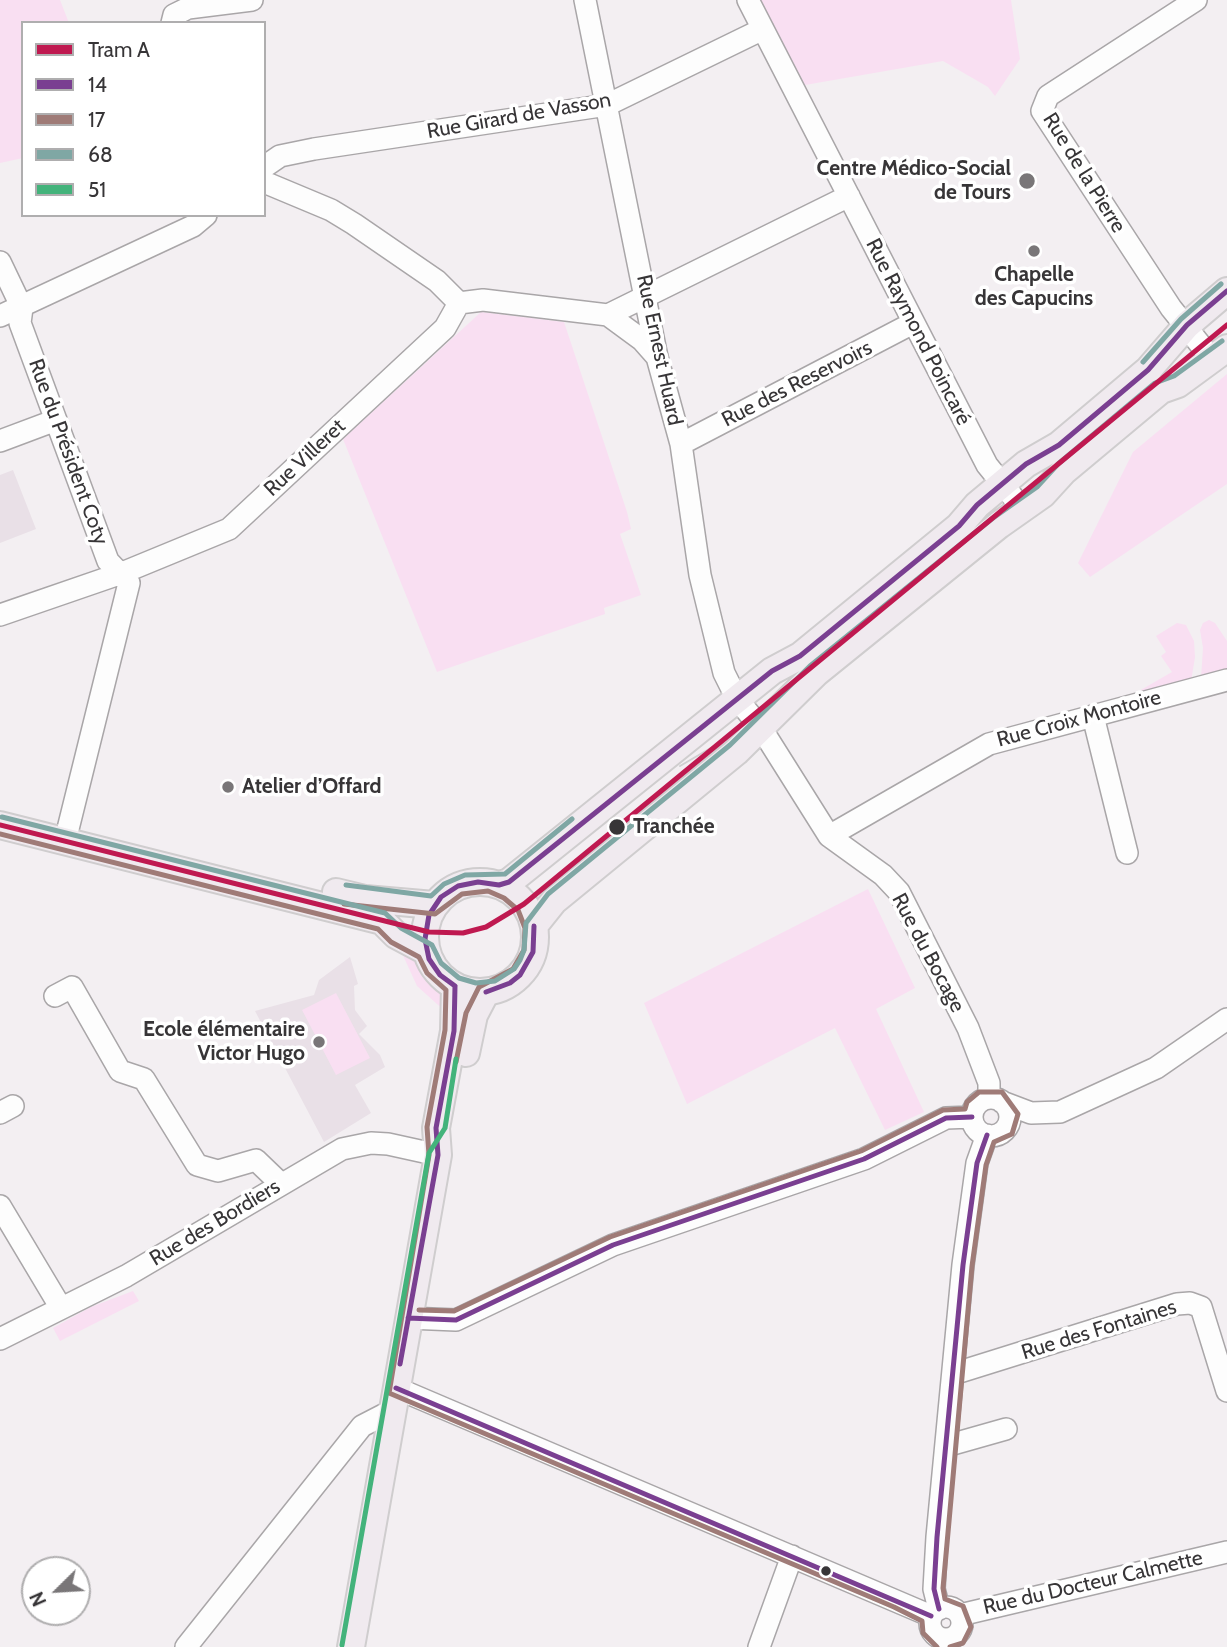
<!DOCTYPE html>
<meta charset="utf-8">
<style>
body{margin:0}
#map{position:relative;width:1227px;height:1647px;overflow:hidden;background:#f3eff2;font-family:Cabin,sans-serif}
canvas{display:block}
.legend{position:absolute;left:21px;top:21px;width:245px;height:196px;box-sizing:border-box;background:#fff;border:2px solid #afaeaf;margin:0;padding:9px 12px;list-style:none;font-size:21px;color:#373537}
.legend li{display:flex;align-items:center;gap:14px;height:35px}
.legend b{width:35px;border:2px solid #afaeaf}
.north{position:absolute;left:21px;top:1556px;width:70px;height:70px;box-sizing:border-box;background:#fff;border:2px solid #afaeaf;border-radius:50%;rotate:246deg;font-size:19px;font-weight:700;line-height:28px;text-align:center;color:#373537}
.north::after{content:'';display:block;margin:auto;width:24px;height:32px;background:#797678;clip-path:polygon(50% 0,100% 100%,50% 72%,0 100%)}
</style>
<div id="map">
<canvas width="1227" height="1647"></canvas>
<ul class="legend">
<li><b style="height:9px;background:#bf1950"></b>Tram A</li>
<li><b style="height:9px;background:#7a3f91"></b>14</li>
<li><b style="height:9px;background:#9f7b77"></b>17</li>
<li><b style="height:9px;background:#7fa7a4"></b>68</li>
<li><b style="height:9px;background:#43b37b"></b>51</li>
</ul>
<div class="north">N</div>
</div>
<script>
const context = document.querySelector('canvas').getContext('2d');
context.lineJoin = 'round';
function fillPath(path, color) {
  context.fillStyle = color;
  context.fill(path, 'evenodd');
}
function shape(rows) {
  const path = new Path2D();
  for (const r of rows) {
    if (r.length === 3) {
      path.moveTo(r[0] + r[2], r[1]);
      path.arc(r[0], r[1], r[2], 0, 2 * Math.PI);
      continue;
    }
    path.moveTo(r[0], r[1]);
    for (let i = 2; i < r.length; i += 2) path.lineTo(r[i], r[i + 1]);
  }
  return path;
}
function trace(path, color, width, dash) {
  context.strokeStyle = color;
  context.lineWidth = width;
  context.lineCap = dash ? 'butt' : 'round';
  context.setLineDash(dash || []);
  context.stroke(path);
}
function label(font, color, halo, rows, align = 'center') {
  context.font = font + ' Cabin,sans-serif';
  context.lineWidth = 7;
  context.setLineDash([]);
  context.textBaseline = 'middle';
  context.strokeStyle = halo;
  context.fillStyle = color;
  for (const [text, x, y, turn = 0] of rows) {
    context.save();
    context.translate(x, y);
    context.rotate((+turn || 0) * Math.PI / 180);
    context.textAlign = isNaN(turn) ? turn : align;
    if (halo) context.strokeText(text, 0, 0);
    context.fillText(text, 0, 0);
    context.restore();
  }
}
const built = shape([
 [13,470,36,529,0,543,0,475],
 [350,957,358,984,354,986,355,1010,367,1026,359,1034,380,1055,385,1067,355,1085,371,1113,324,1142,255,1011,314,995,319,980]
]);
const green = shape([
 [0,0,60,0,69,23,23,23,23,158,0,163],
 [760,0,1011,0,1020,59,995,96,988,87,943,61,805,85],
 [481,312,564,322,627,512,631,529,620,534,641,595,604,608,605,614,437,672,343,439],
 [1227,374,1227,484,1090,577,1078,563,1133,452],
 [1209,620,1215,623,1227,641,1227,671,1201,678,1203,648,1200,630,1203,623],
 [1177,623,1186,625,1194,641,1195,657,1191,682,1140,693,1139,691,1172,672,1161,656,1166,652,1156,636],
 [868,889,915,988,876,1009,924,1112,885,1130,835,1028,687,1104,644,1003],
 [401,951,418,955,439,988,447,1013,417,986],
 [336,993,370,1058,336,1075,302,1010],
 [133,1291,139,1301,60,1341,53,1328,91,1307]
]);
const minor = shape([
 [585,0,657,357,681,444,700,575,724,673,737,699,761,728,829,836,883,875,899,892,968,1028,989,1083,989,1098],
 [748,0,987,465,1021,507],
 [1196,0,1048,96,1042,111,1171,308,1211,358],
 [172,23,174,15,188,8,252,0],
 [264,167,280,156,314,149,607,105,763,29],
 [264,182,331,210,354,224,437,281,459,303],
 [0,262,22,308,20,323,108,561,129,583,65,841],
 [459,303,483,300,608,315,849,196],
 [608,315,642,340,657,357],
 [0,316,193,226,206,215],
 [0,441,56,420],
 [681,444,913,323],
 [0,615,122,573,229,529,445,328,459,303],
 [1093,716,1127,853],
 [829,836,989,744,1227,680],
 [55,996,72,987,120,1071,144,1079,197,1165,218,1171,256,1160,281,1184],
 [991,1117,19],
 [1002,1102,1031,1113,1060,1112,1156,1068,1227,1019],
 [0,1113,13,1106],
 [0,1206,61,1308],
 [408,1318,456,1320,613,1245,864,1159,946,1118,972,1117],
 [0,1339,126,1276,342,1149,371,1143,388,1144,438,1155],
 [953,1374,1177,1304,1190,1303,1201,1307,1227,1391],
 [396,1388,931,1616],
 [946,1446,1006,1429],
 [946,1623,16],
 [939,1609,934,1589,937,1537,963,1265,977,1163,987,1135],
 [960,1615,1227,1552],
 [186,1647,362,1426,393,1410],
 [759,1647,792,1556]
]);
const major = shape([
 [0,825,382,921,396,935,426,951],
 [480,937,55],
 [499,885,509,882,539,858,772,671,800,656,959,526,977,505,1026,464,1059,445,1148,370,1187,325,1227,291],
 [336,892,365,899,434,905],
 [534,926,554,901,736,752,816,673,999,525,1043,494,1064,471,1161,390,1178,384,1227,348],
 [466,1053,474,1015,486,992],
 [351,1647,438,1155,436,1128,454,1031,455,986]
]);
const tram = shape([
 [680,766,721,742]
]);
const bus1 = shape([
 [499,885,509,882,772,671,800,656,959,526,977,505,1026,464,1059,445,1148,370,1187,325,1227,291],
 [455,986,440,975,429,959,425,939,429,915,441,897,458,886,478,882,499,885],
 [486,992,510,983,520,975,533,952,534,926],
 [408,1318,456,1320,613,1245,864,1159,946,1118,972,1117],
 [400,1364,438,1155,436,1128,454,1031,455,986],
 [396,1388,931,1616],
 [939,1609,934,1589,937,1537,963,1265,977,1163,987,1135]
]);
const bus2 = shape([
 [0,834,378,929,391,942,419,957,427,973,446,990,445,1030,427,1127,429,1155,389,1393,894,1607,922,1621,923,1633,937,1647],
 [344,904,435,914,462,894,488,891,504,898,518,910,525,928,524,950,513,969,479,987,466,1013,456,1062],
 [419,1310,454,1311,610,1237,861,1151,943,1110,965,1109,967,1102,979,1092,1002,1092,1018,1114,1012,1134,994,1142,986,1165,972,1266,943,1588,945,1599,963,1606,971,1627,963,1643,950,1647]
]);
const bus3 = shape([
 [1143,362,1181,319,1221,284],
 [2,817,385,913,401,928,432,945,441,963,459,978,476,983,495,981,514,969,520,960,524,950,526,923,548,894,730,745,810,666,993,518,1037,487,1058,464,1155,383,1174,376,1222,341],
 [346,885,431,896,444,884,465,875,505,874,572,819]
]);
const bus4 = shape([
 [342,1645,429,1153,445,1128,456,1059]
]);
const tram1 = shape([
 [0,825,429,932,463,933,486,927,524,904,1227,325]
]);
const markers = [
 [1027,181,9,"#797678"],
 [1034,251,7,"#797678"],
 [228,787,7,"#797678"],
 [617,827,9,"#373537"],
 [319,1042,7,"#797678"],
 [826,1571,6,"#373537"]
];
const streetNames = [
 ["Rue Girard de Vasson",519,116,-10],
 ["Rue de la Pierre",1084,173,58],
 ["Rue Raymond Poincaré",918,332,63],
 ["Rue Ernest Huard",659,350,78],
 ["Rue des Reservoirs",797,384,-27],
 ["Rue du Président Coty",68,452,70],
 ["Rue Villeret",305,458,-43],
 ["Rue Croix Montoire",1079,719,-15],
 ["Rue du Bocage",928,953,62],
 ["Rue des Bordiers",215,1223,-31],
 ["Rue des Fontaines",1099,1330,-17],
 ["Rue du Docteur Calmette",1093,1583,-13]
];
const poiNames = [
 ["Centre Médico-Social",1011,169],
 ["de Tours",1011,193],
 ["Chapelle",1034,275,"center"],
 ["des Capucins",1034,299,"center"],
 ["Atelier d’Offard",242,787,"left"],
 ["Ecole élémentaire",305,1030],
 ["Victor Hugo",305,1054]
];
const stopNames = [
 ["Tranchée",633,827]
];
fillPath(built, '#e9e0e7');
fillPath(green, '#f9dff2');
trace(minor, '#a9a6a8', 24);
trace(major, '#cfcdce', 30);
trace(minor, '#fdfdfd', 21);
trace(major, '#f0eaef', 26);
trace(tram, '#d0cfd0', 2);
trace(bus1, '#7a3f91', 5);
trace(bus2, '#9f7b77', 5);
trace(bus3, '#7fa7a4', 5);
trace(bus4, '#43b37b', 5);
trace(tram1, '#bf1950', 5);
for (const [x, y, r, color] of markers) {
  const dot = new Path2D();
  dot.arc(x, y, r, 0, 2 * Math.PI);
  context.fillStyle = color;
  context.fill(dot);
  trace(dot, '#fff', 2.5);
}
label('21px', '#373537', '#fff', streetNames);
label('bold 21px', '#373537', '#fff', poiNames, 'right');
label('bold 21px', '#373537', '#fff', stopNames, 'left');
</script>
